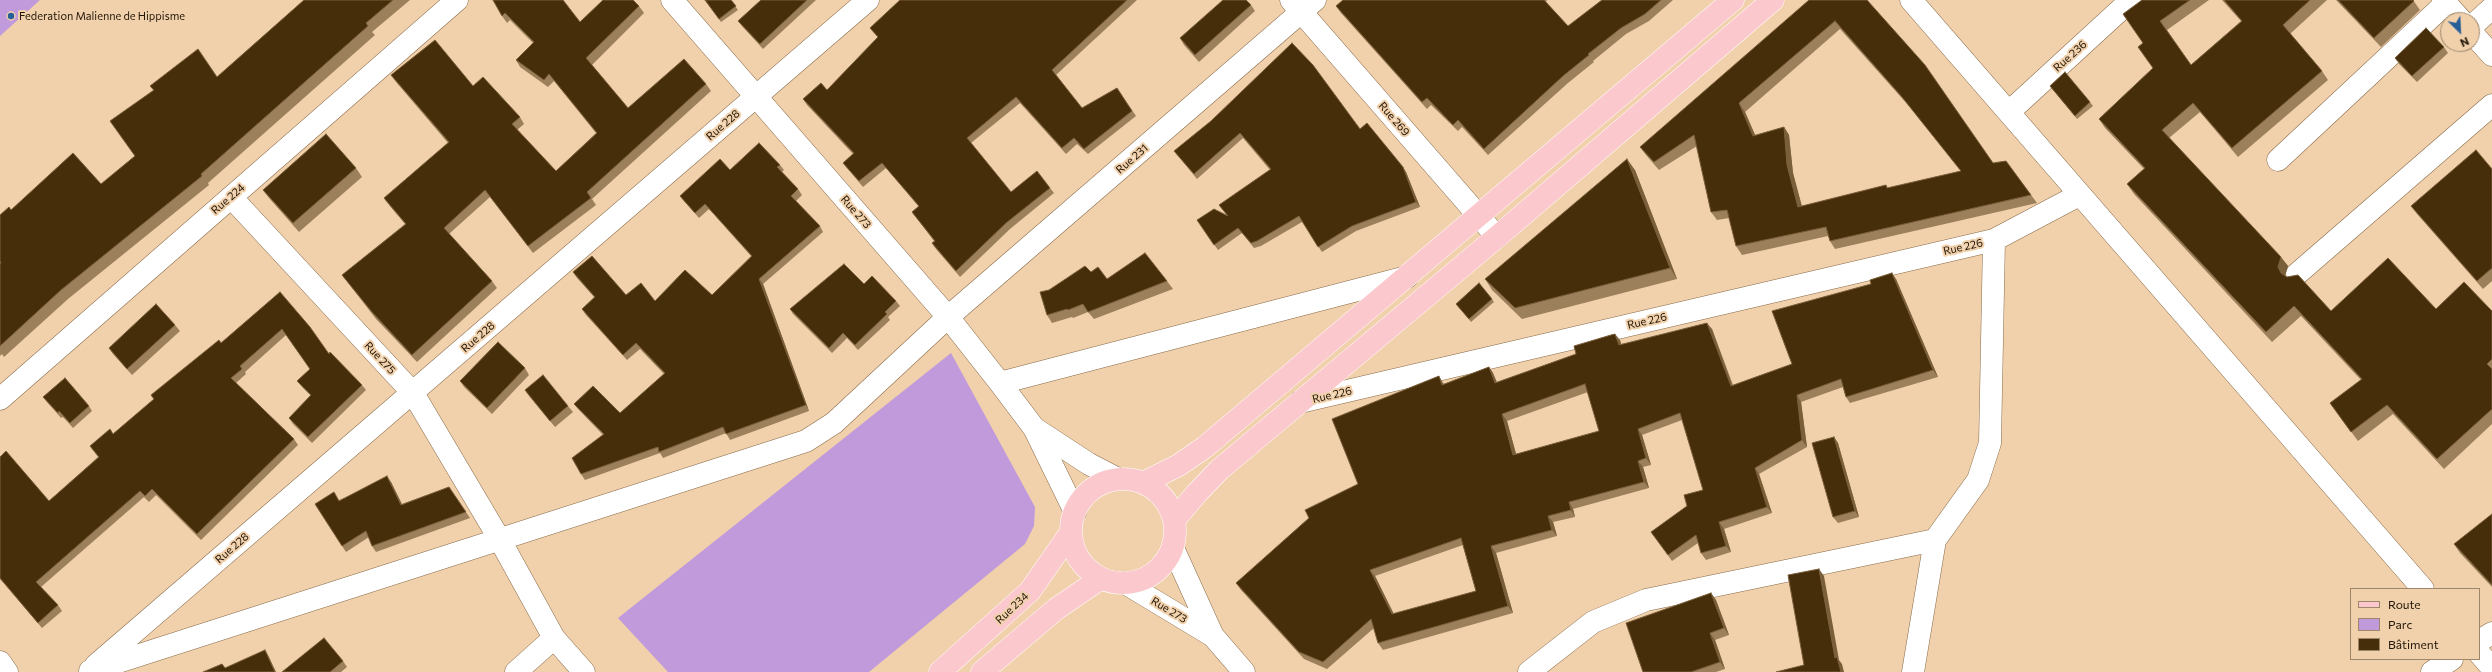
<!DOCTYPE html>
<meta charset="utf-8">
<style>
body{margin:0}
#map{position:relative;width:2492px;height:672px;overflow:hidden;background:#f1d1ac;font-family:Commissioner,sans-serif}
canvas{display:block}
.legend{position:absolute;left:2350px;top:588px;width:130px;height:72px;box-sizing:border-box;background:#f1d1ac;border:1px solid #9d866a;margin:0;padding:5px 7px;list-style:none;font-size:12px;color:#201507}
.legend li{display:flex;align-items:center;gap:8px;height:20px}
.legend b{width:20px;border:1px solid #9d866a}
.north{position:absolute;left:2440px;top:12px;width:40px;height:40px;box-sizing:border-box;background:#f1d1ac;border:1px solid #9d866a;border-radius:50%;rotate:156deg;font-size:11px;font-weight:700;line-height:16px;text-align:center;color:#201507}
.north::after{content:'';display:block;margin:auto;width:14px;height:18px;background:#265f97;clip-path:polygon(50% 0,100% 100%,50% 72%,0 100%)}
</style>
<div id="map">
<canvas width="2492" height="672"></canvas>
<ul class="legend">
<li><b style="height:5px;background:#fbc8ce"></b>Route</li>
<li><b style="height:11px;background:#c09ada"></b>Parc</li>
<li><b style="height:11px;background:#472e0b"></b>Bâtiment</li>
</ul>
<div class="north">N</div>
</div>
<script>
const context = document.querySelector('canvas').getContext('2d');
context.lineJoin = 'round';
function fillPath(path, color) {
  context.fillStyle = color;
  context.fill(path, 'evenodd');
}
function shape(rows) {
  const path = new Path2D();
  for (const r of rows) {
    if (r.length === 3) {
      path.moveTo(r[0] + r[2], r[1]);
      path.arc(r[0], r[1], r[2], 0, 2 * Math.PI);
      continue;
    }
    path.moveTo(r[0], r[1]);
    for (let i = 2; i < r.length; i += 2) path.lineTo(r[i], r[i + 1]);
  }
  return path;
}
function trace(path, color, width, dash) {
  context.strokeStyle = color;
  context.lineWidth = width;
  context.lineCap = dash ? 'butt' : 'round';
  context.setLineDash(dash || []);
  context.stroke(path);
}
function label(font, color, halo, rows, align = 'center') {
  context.font = font + ' Commissioner,sans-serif';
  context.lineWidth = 4;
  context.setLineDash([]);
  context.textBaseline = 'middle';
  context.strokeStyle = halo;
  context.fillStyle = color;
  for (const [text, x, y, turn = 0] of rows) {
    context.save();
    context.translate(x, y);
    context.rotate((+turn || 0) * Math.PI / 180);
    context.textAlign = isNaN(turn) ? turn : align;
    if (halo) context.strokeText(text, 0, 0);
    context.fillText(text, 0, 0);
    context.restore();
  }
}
const green = shape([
 [0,0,40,0,0,36],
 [951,353,1035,507,1034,526,1025,544,869,672,668,672,618,618]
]);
const minor = shape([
 [672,0,948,317,1000,383,1034,428,1075,512],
 [1291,0,1497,237],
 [1911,0,2423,589],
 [2443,0,2461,20],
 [2472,26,2492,8],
 [2472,33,2492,55],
 [2009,112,2131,0],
 [2278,160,2446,3],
 [231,197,413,393,500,540,554,638,584,672],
 [2297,274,2492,105],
 [1000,383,1407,277],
 [0,399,457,0],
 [1300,402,1994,240,2079,195],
 [1034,428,1089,464,1118,479],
 [1173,548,1213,636,1244,672],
 [1125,583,1213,636],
 [2479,641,2492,633],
 [2479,653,2492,668],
 [0,662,7,672],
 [96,665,868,0],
 [90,671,806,441,834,423,948,317,1315,0],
 [516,672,554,638],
 [1529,672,1593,622,1646,600,1935,540],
 [1913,672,1935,540,1978,480,1990,443,1994,240],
 [2432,672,2452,659]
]);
const major = shape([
 [1123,531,52],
 [1143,483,1179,465,1205,447,1733,0],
 [1174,520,1197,493,1219,470,1497,237,1773,0],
 [940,672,1030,591,1071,532],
 [982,672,1056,609,1100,579]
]);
const wall = shape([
 [304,0,410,0,372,32,375,35,208,183,209,185,68,299,4,357,2,354,0,356,0,215,11,210,101,184,135,156,153,90,150,86,217,77],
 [493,0,580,22,639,6,644,13,592,65,628,108,706,84,711,91,592,199,596,205,533,253,490,197,449,234,492,281,497,288,417,362,376,319,342,275,405,224,389,205,384,198,448,143,396,82,391,75,473,86,520,117,524,124,517,130,556,171,596,133,554,81,548,87,520,67,516,60,533,43,510,20,507,23,502,16],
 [705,0,731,0,738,10,721,22],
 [761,0,816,0,763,49,742,26,738,21],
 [900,0,1137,0,1056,75,1082,108,1117,88,1136,116,1088,154,1077,144,1066,154,1020,103,971,143,1011,192,1050,188,1054,193,1010,229,960,277,936,249,932,243,934,241,912,212,919,207,886,168,863,187,847,168,843,163,853,154,807,105,803,99,827,90,878,37,870,28],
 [1343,0,1547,0,1546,2,1568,26,1602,0,1673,0,1649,21,1626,34,1593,61,1594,62,1568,83,1488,155,1462,127,1458,131,1431,105,1427,109,1341,13,1336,6],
 [1867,0,1993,163,2006,161,2037,203,1835,249,1830,241,1828,236,1742,255,1736,246,1729,218,1717,220,1711,212,1697,146,1659,170,1646,155,1640,147],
 [1840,29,1908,105,1961,171,1888,188,1886,185,1802,206,1793,173,1789,135,1784,127,1755,135,1745,112],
 [2142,0,2209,0,2167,30,2191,65,2241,21,2222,0,2327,0,2290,34,2322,71,2328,80,2238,157,2200,112,2169,138,2288,266,2285,275,2331,311,2436,309,2492,311,2492,424,2444,469,2393,414,2358,441,2330,403,2361,380,2301,316,2272,342,2134,194,2127,184,2144,169,2105,128,2099,119,2153,68,2143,43],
 [2336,0,2413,0,2420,10,2381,47],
 [1251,5,1255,11,1199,62,1184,45,1180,38],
 [2444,47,2448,53,2417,82,2399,64,2395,58],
 [2050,86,2090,102,2093,106,2077,119],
 [1211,121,1360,129,1406,172,1420,207,1356,231,1322,252,1302,222,1261,246,1254,248,1242,233,1218,250,1197,220,1227,215,1219,205,1270,170,1243,138,1197,179,1174,151],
 [780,165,784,170,782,172,798,189,802,195,796,201,820,226,823,232,763,284,809,411,730,440,726,433,663,458,660,453,585,480,581,474,603,435,578,409,574,404,620,413,664,374,640,349,627,360,586,315,582,309,594,297,577,278,573,272,626,295,655,301,712,295,751,256,709,209,699,218,684,201,680,196,730,170],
 [356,168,362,177,299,232,269,198,263,190],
 [2492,169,2492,281,2483,289,2417,214,2411,206],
 [1635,170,1677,279,1522,319,1492,290,1485,279],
 [1091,272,1107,279,1167,281,1173,289,1094,319,1088,312,1073,318,1072,317,1052,323,1047,315,1049,290],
 [1896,279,1938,377,1850,403,1846,397,1843,387,1801,402,1807,447,1759,474,1772,513,1724,529,1731,552,1706,560,1701,553,1698,543,1672,561,1651,532,1687,506,1703,490,1682,420,1642,435,1651,465,1643,467,1649,488,1573,509,1575,517,1553,522,1557,536,1496,553,1513,613,1383,650,1378,643,1374,628,1327,669,1304,659,1241,590,1236,583,1358,484,1443,383,1444,384,1489,367,1493,373,1497,382,1576,354,1620,340,1621,344,1712,329,1733,385,1792,364],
 [1588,392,1599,431,1516,454,1507,421],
 [1463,545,1476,591,1394,614,1375,576],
 [864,284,896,301,900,306,888,317,890,320,858,350,847,338,832,353,793,314,790,309],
 [280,292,329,354,362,385,366,390,312,443,293,424,289,418,311,396,302,387,297,381,310,369,286,335,245,372,246,374,236,383,294,439,298,445,201,540,156,495,149,502,144,497,41,587,58,605,62,611,42,628,0,579,0,457,49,501,98,457,90,446,113,434,154,399,151,395,221,343],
 [1492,299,1494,302,1471,322,1456,304],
 [175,325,180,331,132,375,113,354,109,348],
 [525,368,529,375,492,414,464,387,460,381],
 [525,390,568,406,573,412,555,427,529,396],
 [43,397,89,406,92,411,73,428,63,417,61,418,47,402],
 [1834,437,1838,443,1859,517,1838,523,1833,517],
 [391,482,402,504,449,487,470,518,376,552,372,546,369,537,346,552,342,546,339,500],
 [2492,514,2492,587,2460,553,2454,544],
 [1711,593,1716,600,1729,635,1715,640,1725,669,1716,672,1643,672],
 [343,661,347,667,341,672,282,672]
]);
const shadedWall = shape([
 [1739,103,1745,112,1759,144,1753,136],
 [1784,127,1789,135,1793,173,1804,215,1798,207,1787,165],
 [1627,159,1635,170,1677,279,1670,268],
 [1403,167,1406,172,1420,207,1416,202],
 [2281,257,2288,266,2285,276,2281,273,2278,267],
 [1892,273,1896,279,1938,377,1933,370],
 [759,279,763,284,809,411,806,405],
 [1707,323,1712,329,1735,393,1731,386],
 [1615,334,1620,340,1623,351,1619,345],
 [1489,367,1493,373,1499,389,1495,383],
 [1439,376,1443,383,1447,391,1442,385],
 [1797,395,1801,402,1807,447,1802,440],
 [1502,414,1507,421,1518,461,1513,455],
 [1638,429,1642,435,1651,465,1646,458],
 [1834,437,1838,443,1859,517,1855,511],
 [1638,461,1643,467,1649,488,1644,482],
 [1755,468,1759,474,1772,513,1767,507],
 [387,476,391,482,405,511,401,505],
 [1569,502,1573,509,1575,517,1571,510],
 [1548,516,1553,522,1557,536,1552,530],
 [1719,522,1724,529,1731,552,1726,546],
 [1491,546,1496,553,1513,613,1508,606],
 [1819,569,1824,576,1839,660,1842,664,1844,672,1841,672,1835,658],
 [1370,570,1375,576,1397,621,1392,614],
 [1711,593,1716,600,1729,635,1724,628],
 [1710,633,1715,640,1725,669,1720,662],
 [265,650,268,655,276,672,275,672]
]);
const building = shape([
 [304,0,393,0,366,23,368,26,201,174,202,176,61,290,0,346,0,264,1,263,0,261,0,215,9,207,11,210,73,153,101,184,135,156,110,121,154,90,150,86,198,49,217,77,304,0],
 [493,0,563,0,580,22,603,0,633,0,639,6,586,58,628,108,684,59,706,84,587,192,591,198,528,246,485,190,444,228,492,281,412,355,372,312,342,275,406,224,384,198,449,142,391,75,435,40,473,86,483,77,520,117,512,124,556,171,597,133,549,74,544,80,516,60,534,42,505,13,502,16,493,0],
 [705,0,731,0,736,6,719,19,705,0],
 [761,0,807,0,760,44,738,21,761,0],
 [900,0,1127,0,1052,70,1082,108,1117,88,1132,111,1084,149,1074,138,1062,148,1016,97,967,138,1011,192,1037,171,1050,188,1006,223,956,271,932,243,935,241,912,212,919,206,882,163,859,181,843,163,854,153,803,99,821,83,827,90,878,37,870,28,900,0],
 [1223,0,1246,0,1251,5,1195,55,1180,38,1223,0],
 [1343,0,1544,0,1568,26,1602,0,1661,0,1645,14,1621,28,1588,54,1589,55,1563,76,1484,149,1458,120,1453,125,1427,98,1422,102,1336,6,1343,0],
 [1809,0,1867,0,1925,65,1993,163,2006,161,2031,195,1830,241,1826,227,1736,246,1727,210,1711,212,1694,135,1654,162,1640,147,1809,0],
 [1835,21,1902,97,1961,171,1887,188,1886,185,1798,207,1787,165,1784,127,1753,136,1739,103,1835,21],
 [2142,0,2190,0,2160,21,2191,65,2242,21,2224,0,2310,0,2283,25,2322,71,2232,148,2193,103,2162,130,2281,257,2278,267,2281,273,2287,277,2298,275,2331,311,2388,258,2436,309,2464,282,2492,311,2492,359,2487,364,2492,369,2492,409,2437,459,2387,405,2351,432,2330,403,2362,379,2294,306,2266,332,2127,184,2145,168,2099,119,2153,68,2138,47,2143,43,2123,14,2142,0],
 [2338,0,2413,0,2414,1,2374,38,2338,0],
 [2426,28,2444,47,2412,76,2395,58,2426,28],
 [1292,43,1313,65,1360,129,1367,123,1403,167,1416,202,1352,226,1318,247,1299,216,1257,241,1251,243,1238,228,1214,245,1197,220,1214,209,1228,216,1219,205,1271,169,1240,133,1194,174,1174,151,1211,121,1292,43],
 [2065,72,2090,102,2075,116,2050,86,2065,72],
 [326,134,356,168,293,223,263,190,326,134],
 [759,143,780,165,777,167,798,189,791,196,820,226,759,279,806,405,726,434,723,427,659,452,658,447,581,474,572,458,604,434,574,404,593,386,620,413,665,373,636,343,623,355,582,309,595,297,573,272,592,256,626,295,641,283,655,301,685,270,712,295,752,256,705,204,695,213,680,196,720,159,730,170,759,143],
 [2476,150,2492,169,2492,268,2477,281,2411,206,2476,150],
 [1627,159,1670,268,1515,308,1485,279,1627,159],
 [1145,253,1167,281,1088,312,1083,304,1068,310,1067,309,1047,315,1040,292,1049,290,1085,266,1091,272,1098,267,1107,279,1145,253],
 [844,264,864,284,872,276,896,301,885,312,887,314,855,345,843,333,829,348,790,309,844,264],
 [1892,273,1933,370,1846,397,1841,379,1797,395,1802,440,1755,468,1767,507,1719,522,1726,546,1701,553,1696,535,1668,555,1651,532,1687,506,1684,495,1703,490,1680,413,1638,429,1646,458,1638,461,1644,482,1569,502,1571,510,1548,516,1552,530,1491,546,1508,606,1378,643,1371,619,1323,662,1299,652,1236,583,1309,518,1305,510,1358,484,1332,419,1439,376,1442,385,1489,367,1495,383,1576,354,1574,346,1611,335,1615,334,1619,345,1707,323,1731,386,1792,364,1772,311,1871,284,1870,280,1892,273],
 [1585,384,1599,431,1513,455,1502,414,1585,384],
 [1461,538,1476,591,1392,614,1370,570,1461,538],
 [1479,283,1492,299,1469,319,1456,304,1479,283],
 [280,292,310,327,329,354,330,352,362,385,308,437,289,418,311,395,297,381,310,369,282,329,240,366,242,369,231,378,294,439,197,534,152,489,145,496,140,491,36,582,58,605,38,623,0,578,0,457,6,451,49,501,99,457,90,446,110,429,113,434,154,399,151,395,219,340,221,343,280,292],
 [156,304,175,325,127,369,109,348,156,304],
 [498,342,525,368,487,408,460,381,498,342],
 [543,375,568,406,550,421,525,390,543,375],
 [65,378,89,406,70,423,59,411,58,413,43,397,65,378],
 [1834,437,1855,511,1833,517,1812,443,1834,437],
 [387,476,401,505,449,487,466,512,372,546,366,531,342,546,315,504,334,492,339,501,387,476],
 [2492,514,2492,585,2454,544,2492,514],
 [1819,569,1835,658,1837,657,1841,672,1776,672,1804,665,1788,575,1819,569],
 [1711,593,1724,628,1710,633,1720,662,1691,672,1643,672,1626,623,1711,593],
 [324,638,343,661,330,672,282,672,324,638],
 [265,650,275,672,203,672,222,664,225,668,265,650]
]);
const markers = [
 [11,16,4,"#265f97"]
];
const poiNames = [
 ["Federation Malienne de Hippisme",19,16]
];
const streetNames = [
 ["Rue 236",2070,56,-42],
 ["Rue 269",1394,119,49],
 ["Rue 228",723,125,-41],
 ["Rue 231",1132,159,-41],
 ["Rue 224",228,199,-41],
 ["Rue 273",856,212,49],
 ["Rue 226",1963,247,-13],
 ["Rue 226",1647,321,-13],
 ["Rue 228",478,337,-41],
 ["Rue 275",380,358,47],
 ["Rue 226",1332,395,-13],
 ["Rue 228",232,548,-41],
 ["Rue 234",1012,608,-43],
 ["Rue 273",1169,610,31]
];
fillPath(green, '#c09ada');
trace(minor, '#886b49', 23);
trace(major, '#fff', 23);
trace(minor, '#fff', 22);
trace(major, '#fbc8ce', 22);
fillPath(wall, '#9c805c');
fillPath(shadedWall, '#7a5f3b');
fillPath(building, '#472e0b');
trace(building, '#7a5f3b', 1);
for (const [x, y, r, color] of markers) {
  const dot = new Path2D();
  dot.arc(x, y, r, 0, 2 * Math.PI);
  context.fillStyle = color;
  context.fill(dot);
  trace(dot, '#f1d1ac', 1.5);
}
label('11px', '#201507', '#f1d1ac', poiNames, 'left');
label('11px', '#201507', '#f1d1ac', streetNames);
</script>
